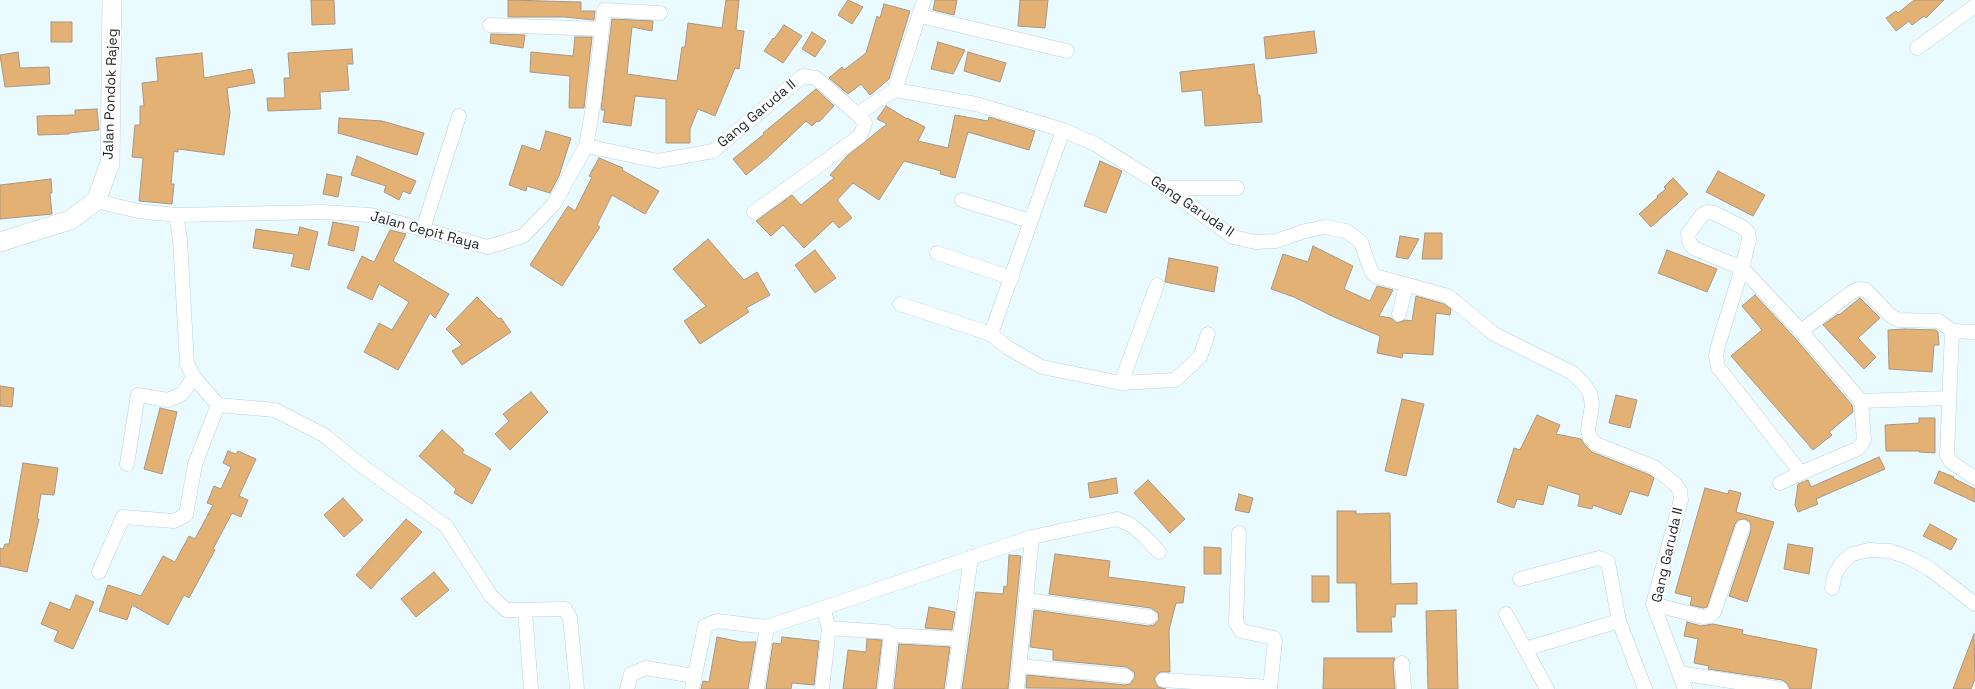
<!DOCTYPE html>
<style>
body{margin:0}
canvas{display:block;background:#eafbff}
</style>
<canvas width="1975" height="689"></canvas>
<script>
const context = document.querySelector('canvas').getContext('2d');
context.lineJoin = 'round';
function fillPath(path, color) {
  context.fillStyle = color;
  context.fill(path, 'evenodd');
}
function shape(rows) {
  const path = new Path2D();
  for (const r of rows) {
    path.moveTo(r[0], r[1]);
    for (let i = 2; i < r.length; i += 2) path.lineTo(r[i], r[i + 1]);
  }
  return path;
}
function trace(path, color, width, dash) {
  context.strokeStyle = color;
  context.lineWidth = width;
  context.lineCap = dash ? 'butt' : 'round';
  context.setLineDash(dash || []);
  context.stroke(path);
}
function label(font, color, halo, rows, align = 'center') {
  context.font = font + ' "Space Grotesk",sans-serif';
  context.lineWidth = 4;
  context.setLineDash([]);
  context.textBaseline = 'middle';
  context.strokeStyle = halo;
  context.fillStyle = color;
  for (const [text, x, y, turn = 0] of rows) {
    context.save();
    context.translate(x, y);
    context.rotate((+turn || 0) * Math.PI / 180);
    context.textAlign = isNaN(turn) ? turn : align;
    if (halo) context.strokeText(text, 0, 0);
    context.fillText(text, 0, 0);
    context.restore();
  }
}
const building = shape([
 [311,0,334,0,335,24,312,25,311,0],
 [508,0,581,2,581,11,595,11,594,20,565,17,508,17,508,0],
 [726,0,739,0,736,30,744,31,739,69,735,68,715,116,698,109,690,129,690,143,666,143,666,99,635,96,631,126,603,122,605,110,601,110,612,19,653,21,652,31,632,27,627,74,677,81,682,47,685,47,688,23,722,28,726,0],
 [848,0,863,7,852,24,838,15,848,0],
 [935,0,957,0,954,15,933,10,935,0],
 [1020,0,1048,0,1045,28,1018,26,1020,0],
 [1914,0,1944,0,1926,18,1924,16,1912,25,1909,21,1896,31,1886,18,1896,11,1898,13,1914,0],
 [884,4,910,11,889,79,870,95,861,84,848,94,829,78,842,67,844,70,866,53,877,16,880,18,884,4],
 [51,22,72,22,72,42,51,42,51,22],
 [784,25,802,36,783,63,764,51,773,38,774,39,784,25],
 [1314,31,1317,53,1266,59,1264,37,1314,31],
 [812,32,826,41,815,57,802,49,812,32],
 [491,34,525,35,523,48,490,43,491,34],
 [575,37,592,37,584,108,569,108,570,76,530,72,531,52,573,56,575,37],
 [938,42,965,50,953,74,931,69,938,42],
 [352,49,353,64,347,64,349,90,320,92,321,109,268,111,267,98,285,98,284,78,290,78,288,53,352,49],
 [18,52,20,68,49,67,50,84,5,87,0,55,18,52],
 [968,52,1006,63,1000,82,964,71,968,52],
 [202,53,204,78,252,69,255,83,227,88,230,113,224,155,178,149,178,152,174,151,171,184,174,184,172,204,139,201,143,158,132,157,135,125,140,125,140,106,144,106,142,83,158,81,156,58,202,53],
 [1254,64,1258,95,1260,95,1262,122,1205,126,1202,90,1182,92,1180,72,1254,64],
 [816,89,834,106,819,122,817,121,812,126,806,121,767,158,746,175,733,159,764,134,763,133,816,89],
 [886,106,907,119,907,118,925,127,918,141,948,148,955,115,988,121,989,117,1035,131,1029,150,968,132,955,178,940,174,941,171,904,161,879,200,853,183,837,200,852,218,839,228,833,221,804,248,783,225,771,236,756,221,792,195,801,205,834,178,830,175,847,156,887,124,877,119,886,106],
 [97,109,99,130,69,133,69,134,38,135,37,116,75,115,75,110,97,109],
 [339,118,382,121,424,133,417,155,338,133,339,118],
 [546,131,571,138,559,176,550,193,527,186,526,191,509,185,522,145,540,151,546,131],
 [357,156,416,181,410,194,403,191,399,200,384,192,386,186,351,175,357,156],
 [599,158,623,168,622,170,659,191,645,214,612,195,597,225,600,227,562,286,530,265,568,206,575,211,592,177,589,176,599,158],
 [1100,161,1122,171,1106,213,1084,206,1100,161],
 [1718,171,1765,195,1753,216,1706,192,1718,171],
 [327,174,342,177,338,197,323,194,327,174],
 [1673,178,1688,194,1651,227,1639,214,1658,197,1657,196,1666,189,1664,187,1673,178],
 [51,179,52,193,50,193,52,214,0,219,0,185,51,179],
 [333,222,359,227,354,251,328,245,333,222],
 [300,227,318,232,309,270,291,266,294,254,253,248,256,229,298,235,300,227],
 [390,230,406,234,393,261,449,294,435,318,430,313,398,370,364,352,379,323,392,330,409,302,379,284,372,300,347,288,362,256,374,262,390,230],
 [1425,233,1442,233,1442,259,1422,259,1425,233],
 [1400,236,1419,239,1408,259,1396,257,1400,236],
 [708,239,744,280,757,272,770,295,746,308,749,312,700,344,684,321,706,306,673,269,708,239],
 [1313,246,1353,266,1344,289,1370,301,1377,286,1393,290,1379,316,1391,318,1397,323,1405,320,1412,321,1416,296,1444,304,1451,309,1450,315,1436,313,1433,355,1403,353,1402,358,1377,353,1380,336,1334,317,1294,297,1271,289,1283,254,1308,262,1313,246],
 [815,250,836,278,815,293,795,265,815,250],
 [1667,250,1717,269,1707,292,1658,273,1667,250],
 [1169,258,1218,267,1214,292,1165,282,1169,258],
 [1755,295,1794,337,1852,405,1853,412,1829,432,1832,435,1813,450,1731,356,1762,330,1742,306,1755,295],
 [477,297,499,319,501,318,511,332,462,365,452,351,462,345,446,329,477,297],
 [1860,298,1880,318,1858,338,1876,357,1864,369,1823,325,1838,314,1839,315,1860,298],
 [1905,329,1936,330,1938,332,1939,345,1934,345,1932,372,1889,369,1888,330,1905,329],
 [0,386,14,388,12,407,0,406,0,386],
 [531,392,548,412,510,450,495,434,509,421,503,414,531,392],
 [1616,395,1637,400,1630,428,1609,423,1616,395],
 [1402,399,1424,404,1406,476,1385,471,1402,399],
 [160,408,177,412,162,474,144,469,160,408],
 [1537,415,1560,425,1556,434,1581,439,1584,444,1592,452,1650,475,1654,478,1648,496,1630,491,1621,515,1593,505,1592,509,1578,506,1580,495,1548,485,1543,505,1517,499,1514,508,1497,502,1514,448,1520,450,1537,415],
 [1919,418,1935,418,1935,453,1919,452,1919,451,1886,451,1885,425,1919,423,1919,418],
 [442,430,464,450,462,453,491,469,472,504,454,493,456,489,419,456,442,430],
 [228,451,236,454,238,451,256,459,239,496,248,500,241,517,232,513,213,549,215,550,189,598,184,595,168,625,132,605,127,620,99,611,108,585,141,596,163,556,175,562,189,536,195,539,213,505,207,503,214,486,221,489,231,467,223,463,228,451],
 [1879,457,1885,469,1816,499,1818,504,1798,512,1795,505,1798,484,1808,480,1811,487,1879,457],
 [23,463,58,468,54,495,41,494,37,519,39,519,27,572,0,566,0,548,3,549,5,544,9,544,23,463],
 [1939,471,1954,477,1953,478,1975,489,1975,502,1934,483,1939,471],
 [1116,478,1118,493,1090,498,1088,483,1116,478],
 [1148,480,1185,519,1170,533,1134,493,1148,480],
 [1705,488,1728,494,1729,490,1741,493,1736,512,1774,522,1747,602,1729,596,1751,530,1750,522,1745,519,1738,520,1735,524,1707,607,1703,608,1690,605,1692,597,1675,593,1705,488],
 [1239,494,1253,498,1249,513,1235,510,1239,494],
 [343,498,363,520,344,537,324,515,343,498],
 [1337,511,1356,511,1356,514,1390,513,1391,584,1417,583,1417,604,1396,604,1395,617,1391,617,1392,632,1357,632,1356,583,1337,583,1337,511],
 [406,519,422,532,371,589,356,575,406,519],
 [1930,524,1957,539,1951,550,1923,536,1930,524],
 [1788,544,1813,548,1809,574,1784,569,1788,544],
 [1204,547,1221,548,1221,574,1204,574,1204,547],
 [1055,554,1110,561,1108,577,1185,587,1183,603,1176,603,1169,630,1170,672,1160,672,1154,679,1158,687,1166,689,1026,688,1027,675,1125,685,1130,684,1135,677,1134,672,1127,667,1053,660,1053,650,1030,647,1034,610,1149,626,1154,625,1159,619,1158,613,1151,608,1049,594,1055,554],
 [1009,555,1021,556,1008,689,962,689,976,592,1003,594,1004,586,1007,587,1009,555],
 [434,572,449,590,416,617,401,599,434,572],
 [1312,576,1329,576,1329,602,1312,602,1312,576],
 [76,595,94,602,73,649,54,641,58,631,41,624,50,602,70,610,76,595],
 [929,607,955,612,952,630,925,628,929,607],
 [1456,610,1458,689,1428,689,1426,611,1456,610],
 [1687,622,1701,626,1713,624,1743,630,1742,634,1817,649,1811,689,1790,689,1787,683,1782,680,1708,669,1709,666,1694,663,1698,639,1684,636,1687,622],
 [1974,634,1975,679,1971,689,1953,689,1974,634],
 [717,637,741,642,756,642,748,689,701,689,703,681,709,682,717,637],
 [782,637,819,641,814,685,792,683,791,689,766,689,773,643,781,644,782,637],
 [867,639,882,640,876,689,843,689,848,650,866,652,867,639],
 [899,644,950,647,944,689,894,689,899,644],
 [1324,658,1395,658,1393,664,1395,689,1323,689,1324,658]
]);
const minor = shape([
 [920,16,1067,51],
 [490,25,601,29],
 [1917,48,1975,6],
 [895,90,924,0],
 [586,146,658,161,713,151,803,76,816,78,857,114,895,90,976,104,1063,130,1095,144,1126,163,1166,188,1233,237,1255,242,1276,241,1305,231,1325,227,1346,231,1361,242,1371,271,1375,276,1448,296,1494,334,1571,372,1583,383,1590,393,1592,405,1588,430,1590,438,1596,444,1654,467,1676,485,1680,491,1681,500,1653,604,1685,689],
 [1166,188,1237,188],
 [962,200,1030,221],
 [96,201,138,211,176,215,322,212,370,215,488,247,523,236,554,204,586,146,594,101,604,10,660,13],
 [754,212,860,136,865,123,857,114],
 [423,229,459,116],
 [937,253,1012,278],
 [900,304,991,334,1008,348,1042,367,1121,383,1175,380,1200,357,1208,334],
 [1399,314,1406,286],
 [1801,331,1852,292,1859,289,1866,290,1891,316,1899,320,1939,321,1952,331],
 [1975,332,1952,331,1947,455,1951,462,1975,478],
 [991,334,1063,130],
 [1121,383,1157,285],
 [1861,401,1864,440,1861,445,1857,449,1801,473,1718,367,1716,355,1718,346,1742,268,1749,240,1748,232,1742,227,1714,213,1707,212,1702,215,1688,234,1689,241,1693,248,1742,268,1801,331,1861,401,1948,398],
 [218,405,275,410,324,435,358,463,446,526,491,596,506,610,565,609,570,618,577,689],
 [127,464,138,395,168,400,182,394,194,377],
 [1780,483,1801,473],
 [1239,533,1236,623,1241,631,1274,638,1275,641,1270,689],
 [99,572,123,517,174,521,186,515,195,464,218,405,194,377,187,364,180,239,176,215],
 [1520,579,1599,558,1608,562,1619,621,1645,689],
 [1832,588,1835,574,1842,563,1852,554,1869,550,1890,551,1910,558,1930,569,1975,604],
 [1027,600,1150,617],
 [1653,604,1703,617,1709,616,1714,612,1743,527],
 [525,611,531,689],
 [1506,614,1547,689],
 [829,628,887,632,891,634,885,689],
 [891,635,960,639],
 [1525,649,1619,621],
 [1402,663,1404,689],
 [1020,666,1126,676],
 [1679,673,1781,689],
 [1163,680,1269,687],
 [627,689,631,674,646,668,694,676],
 [692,689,705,626,717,621,767,627,1032,537,1117,519,1131,525,1145,537,1159,552],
 [757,689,767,627],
 [822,689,829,628,823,608],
 [953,689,971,557],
 [1017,689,1032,537]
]);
const secondary = shape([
 [0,242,70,220,96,201,110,163,112,0]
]);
const streetNames = [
 ["Jalan Pondok Rajeg",111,94,-88],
 ["Gang Garuda II",757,114,-40],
 ["Gang Garuda II",1192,207,34],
 ["Jalan Cepit Raya",425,231,15],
 ["Gang Garuda II",1668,555,-77]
];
fillPath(building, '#e4b174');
trace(building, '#a69785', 1);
trace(minor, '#b7d2d9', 15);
trace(secondary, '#b7d2d9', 20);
trace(minor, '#fff', 14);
trace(secondary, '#fff', 19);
label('14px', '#1c2629', '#fff', streetNames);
</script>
